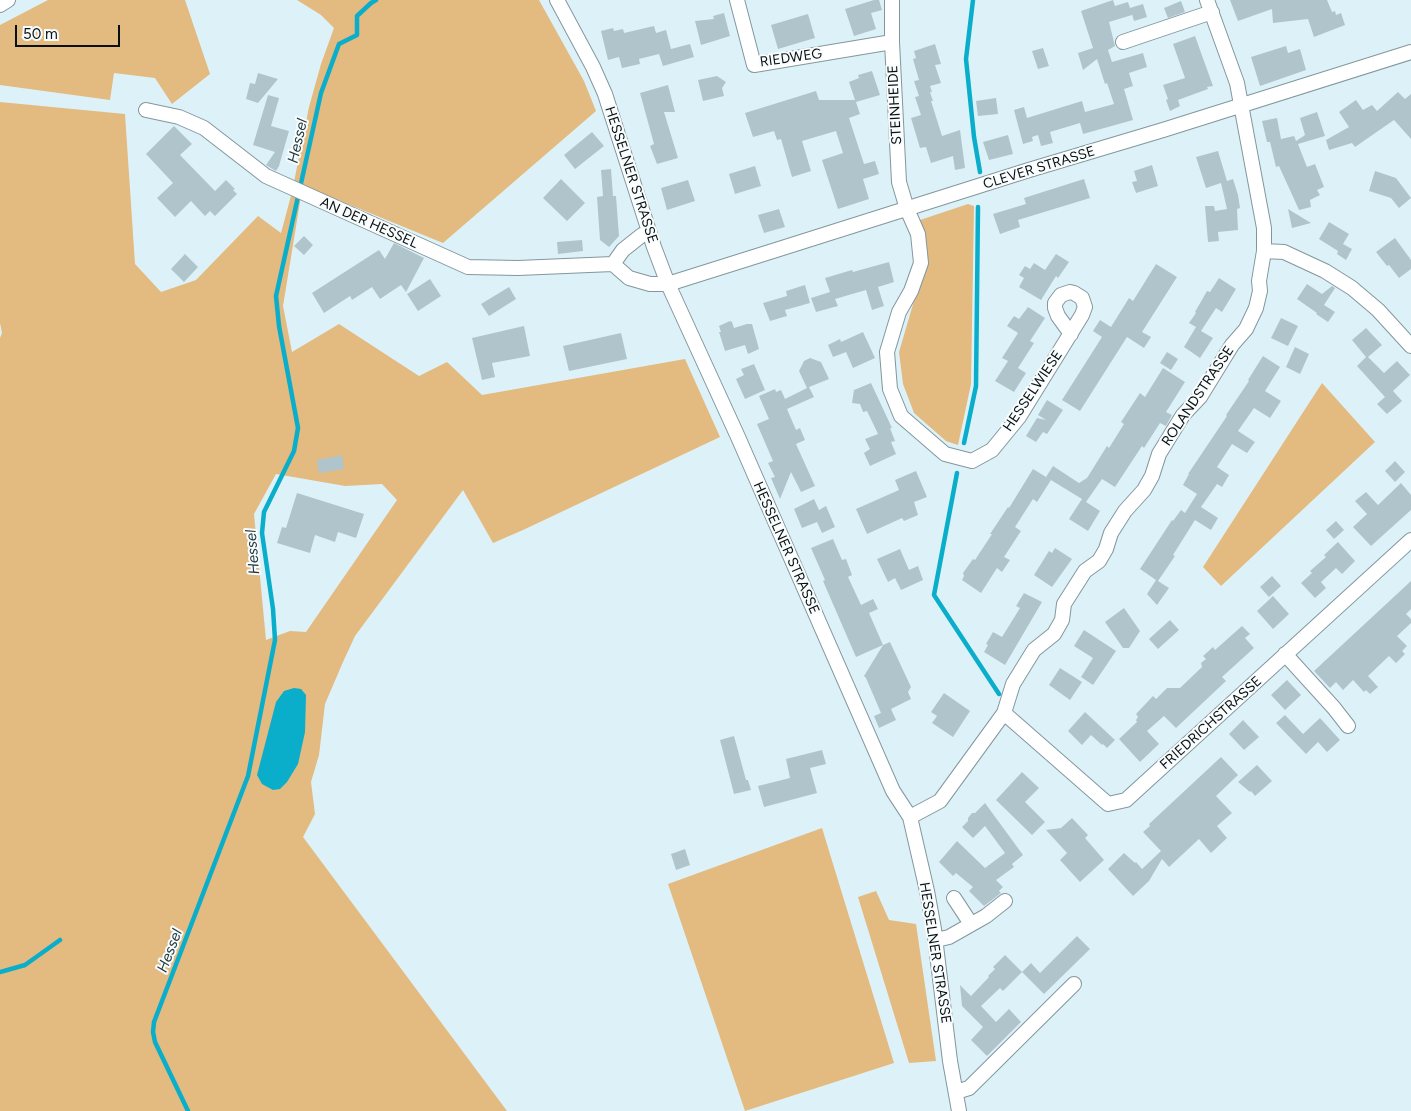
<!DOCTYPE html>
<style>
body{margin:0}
#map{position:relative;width:1411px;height:1111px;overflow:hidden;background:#ddf2f8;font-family:Figtree,sans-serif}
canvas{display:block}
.scale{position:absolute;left:15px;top:25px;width:105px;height:22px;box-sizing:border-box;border:2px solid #091012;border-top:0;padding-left:6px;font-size:15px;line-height:18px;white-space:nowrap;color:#091012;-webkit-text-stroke:4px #f8fcfd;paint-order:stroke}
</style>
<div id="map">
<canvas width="1411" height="1111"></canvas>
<div class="scale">50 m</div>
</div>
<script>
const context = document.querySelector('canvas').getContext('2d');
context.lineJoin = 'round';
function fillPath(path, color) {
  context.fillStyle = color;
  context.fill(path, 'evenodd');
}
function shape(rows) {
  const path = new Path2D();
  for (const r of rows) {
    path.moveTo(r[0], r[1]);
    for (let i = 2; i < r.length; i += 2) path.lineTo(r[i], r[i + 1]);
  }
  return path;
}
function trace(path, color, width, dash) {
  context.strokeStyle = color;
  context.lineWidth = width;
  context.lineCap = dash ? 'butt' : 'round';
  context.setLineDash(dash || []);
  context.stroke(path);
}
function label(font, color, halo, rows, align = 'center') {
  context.font = font + ' Figtree,sans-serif';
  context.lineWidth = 4;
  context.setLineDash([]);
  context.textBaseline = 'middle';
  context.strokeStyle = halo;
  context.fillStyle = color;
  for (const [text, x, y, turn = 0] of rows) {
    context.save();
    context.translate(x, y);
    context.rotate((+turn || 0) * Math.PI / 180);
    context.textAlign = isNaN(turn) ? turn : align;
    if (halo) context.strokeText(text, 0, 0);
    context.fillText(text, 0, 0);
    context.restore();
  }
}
const green = shape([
 [48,0,185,0,210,74,172,104,155,78,114,73,110,100,0,85,0,25],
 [297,0,539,0,584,81,596,111,443,243,294,182,309,107,321,64,334,28,321,15],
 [0,102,125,114,135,264,161,292,196,280,258,216,281,233,292,192,301,196,283,306,292,352,339,324,419,376,447,362,482,395,685,359,720,437,523,530,493,543,463,490,355,636,343,662,325,704,319,755,311,782,315,814,303,837,507,1111,0,1111,0,338,2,333,0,323],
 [276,474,345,486,382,484,397,500,306,632,290,631,266,640,254,514],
 [968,204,974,206,971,384,958,445,946,441,914,413,903,384,899,352,916,294,924,249,920,220],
 [1322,383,1375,442,1221,586,1203,567],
 [822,828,894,1063,745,1111,668,884],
 [876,891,889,920,916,924,936,1061,909,1063,858,897]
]);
const water = shape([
 [294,688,301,689,306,695,305,732,298,764,287,782,280,789,273,790,262,784,257,775,276,702,284,691]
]);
const stream = shape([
 [973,0,966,59,974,137,980,172],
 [964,443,976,386,978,207],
 [957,473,934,595,999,694],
 [0,972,25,965,60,940],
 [188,1111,155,1042,153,1032,154,1022,248,776,275,640,273,609,262,533,264,512,294,451,298,428,279,326,276,296,321,93,339,44,357,35,357,16,371,3,376,0]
]);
const building = shape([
 [874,0,879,0,882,10,871,13,876,29,854,36,845,9],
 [1113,0,1115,6,1128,2,1130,8,1143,4,1147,17,1134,21,1132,14,1132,15,1109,22,1115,46,1108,50,1112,62,1143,53,1147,67,1129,73,1133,86,1124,89,1133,120,1083,134,1080,123,1050,132,1053,143,1041,146,1038,135,1032,137,1033,141,1023,144,1014,110,1024,107,1027,118,1082,101,1085,112,1114,104,1107,83,1105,84,1097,59,1083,70,1078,53,1093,48,1081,11],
 [1230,0,1327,0,1332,12,1335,11,1336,15,1341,13,1345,25,1314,37,1308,19,1273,23,1272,9,1238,21],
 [1181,1,1185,12,1168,18,1164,8],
 [724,13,730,36,701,45,695,21,714,19,713,16],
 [808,14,815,38,778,49,771,25],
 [654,26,656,33,666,30,671,49,690,44,694,57,663,66,659,54,639,59,640,64,622,68,619,57,608,60,601,31,613,28,614,31,623,29,624,33],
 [1195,36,1213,86,1207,87,1208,89,1178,100,1180,106,1170,111,1166,100,1168,99,1163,85,1185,78,1173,44],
 [935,44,941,64,935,65,941,83,930,86,932,92,930,92,933,101,931,101,942,136,960,130,965,168,955,170,953,156,931,163,926,147,920,148,911,118,921,115,915,97,919,96,914,81,919,80,913,59,916,58,914,51],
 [1286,46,1288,53,1300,49,1306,70,1260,86,1251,57],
 [1043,48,1049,66,1038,69,1032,51],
 [872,71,880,95,856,102,860,114,849,118,864,164,875,161,879,174,863,179,869,199,838,209,822,160,843,153,836,131,802,141,811,171,792,177,781,139,777,140,774,131,753,137,745,113,816,91,819,100,855,100,849,82,859,78,858,75],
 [258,73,278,79,258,103,246,99,250,83,255,84],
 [717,76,726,82,722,88,724,96,703,101,698,80],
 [668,85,675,112,664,112,678,158,657,164,650,146,654,144,640,93],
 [1398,92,1405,99,1411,94,1411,139,1394,120,1355,147,1352,143,1329,150,1326,140,1349,127,1339,112,1356,100,1363,110,1372,105,1377,111],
 [268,95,279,98,271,126,289,131,279,166,276,171,266,165,275,152,253,145],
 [996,98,998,114,978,116,976,101],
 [1317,112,1325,136,1298,144,1307,167,1315,164,1324,187,1317,190,1320,195,1310,200,1311,207,1299,210,1279,166,1276,167,1270,142,1267,142,1262,121,1277,118,1281,139,1294,136,1296,141,1305,135,1300,118],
 [174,126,192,144,180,155,215,191,226,180,235,189,233,190,237,194,215,216,210,211,205,216,191,201,175,217,157,198,173,183,146,154],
 [592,132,604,146,575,169,564,155],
 [1008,135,1013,154,989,160,983,142],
 [1218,151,1227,181,1233,179,1238,195,1240,208,1237,209,1238,230,1218,232,1219,241,1208,242,1205,206,1214,206,1215,211,1227,209,1221,183,1206,188,1196,157],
 [1152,165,1158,186,1136,193,1132,182,1137,181,1134,171],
 [755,166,761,186,735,194,729,174],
 [611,169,613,196,616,196,619,236,609,247,600,240,597,197,603,196,601,170],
 [1375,171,1396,178,1411,198,1399,208,1391,198,1369,191],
 [561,179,585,203,567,221,543,198],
 [1084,179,1090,198,1018,220,1020,227,1000,234,993,214,1026,204,1024,198],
 [688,180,695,201,667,210,661,188],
 [779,209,785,227,764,233,758,215],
 [1288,209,1311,223,1292,228],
 [1329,222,1349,234,1343,244,1352,249,1346,260,1337,254,1338,251,1319,239],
 [304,236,313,245,304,255,294,246],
 [1395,238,1411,260,1411,269,1399,278,1389,265,1387,266,1376,252],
 [582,240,583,251,558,254,557,242],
 [394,243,424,258,406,292,401,285,380,299,372,287,352,300,350,296,324,313,312,293,379,250,385,259],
 [185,254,198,267,184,282,171,269],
 [1056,254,1069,262,1058,278,1056,276,1041,300,1019,287,1024,278,1019,275,1025,266,1030,269,1034,263,1045,270],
 [889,262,894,282,878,287,884,306,872,310,866,290,835,299,838,306,816,312,811,298,830,292,825,278,852,270,853,272],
 [1156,264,1177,277,1142,332,1151,337,1144,348,1127,337,1080,411,1062,400,1102,337,1093,331,1100,320,1111,327,1129,298,1133,301],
 [1219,278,1236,289,1222,312,1216,308,1201,331,1213,338,1200,358,1184,347,1196,327,1189,323,1196,313,1195,312,1207,291,1210,292],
 [430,279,441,296,418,311,407,294],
 [1307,284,1322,294,1332,286,1335,288,1324,305,1335,312,1328,322,1316,314,1317,313,1297,299],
 [805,285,810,303,785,310,787,316,770,321,763,303,787,296,786,291],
 [509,287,516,299,489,316,481,304],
 [1028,307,1045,318,1030,341,1034,343,1018,368,1026,373,1014,392,995,381,1008,361,1002,358,1018,333,1007,326,1014,316,1019,319],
 [1281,318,1298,326,1288,346,1271,338],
 [730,321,732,322,734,328,747,324,752,324,759,349,748,354,745,345,725,351,719,332,721,332,719,326],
 [524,326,530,356,492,363,495,377,482,380,472,338],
 [1366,328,1382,345,1368,357,1384,373,1397,361,1410,375,1393,391,1402,401,1387,414,1377,404,1385,397,1357,366,1366,357,1352,340],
 [863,332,875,358,853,368,846,352,833,357,828,345,840,339,841,342],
 [621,333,627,359,569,371,563,346],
 [1295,347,1309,354,1300,374,1286,367],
 [1167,352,1178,359,1171,370,1160,363],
 [1263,356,1280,367,1265,391,1281,401,1270,418,1254,408,1238,431,1255,442,1247,453,1232,444,1217,467,1229,475,1222,487,1217,484,1201,507,1218,518,1211,530,1195,520,1173,555,1175,556,1158,581,1169,588,1157,605,1147,594,1156,580,1140,569,1172,520,1173,521,1181,510,1185,513,1197,494,1183,485,1189,474,1188,474,1227,416,1226,415,1249,381,1248,380],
 [810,358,821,362,829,379,809,387,814,397,787,409,796,430,800,428,805,440,796,444,815,486,801,492,791,472,780,499,771,478,775,477,768,463,773,461,757,424,769,419,759,396,775,389,776,392,781,390,785,399,807,388,799,371,804,361],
 [754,364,765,390,745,399,736,379,744,375,741,369],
 [1163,368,1185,382,1166,412,1172,415,1166,426,1160,423,1144,448,1142,446,1115,487,1102,479,1086,502,1100,511,1088,531,1069,519,1082,499,1046,477,1053,466,1079,483,1087,478,1107,446,1109,448,1124,424,1121,422,1140,393,1145,397],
 [871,383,892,428,890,428,895,441,891,442,896,454,870,466,864,453,870,449,865,439,878,434,867,411,863,412,860,404,852,403,854,390],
 [1047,400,1063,410,1047,434,1043,432,1036,442,1026,436,1037,418,1046,420,1038,415],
 [342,455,344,469,319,473,317,460],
 [1395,461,1405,472,1395,482,1385,471],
 [1033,469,1051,480,1037,502,1033,499,1015,527,1021,531,1004,557,1010,560,1002,572,997,568,981,593,962,580,964,576,963,573,973,559,975,560,992,534,990,534,1008,507,1009,508],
 [916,471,927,497,914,502,918,515,904,521,902,518,867,534,856,509,899,490,895,480],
 [1401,483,1411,495,1411,510,1371,546,1353,527,1367,514,1355,501,1366,492,1378,505],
 [297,493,364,514,356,538,338,532,335,542,315,535,310,553,277,543,282,527,286,528],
 [814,499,819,510,826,506,835,527,822,533,817,522,802,528,794,509],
 [1336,521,1344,530,1334,539,1326,530],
 [833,539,842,560,846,559,852,575,848,577,861,605,873,599,878,609,869,613,883,645,890,642,911,687,908,692,911,699,891,709,896,720,879,728,874,716,881,713,866,678,864,676,883,645,856,657,823,581,825,580,811,548],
 [1338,542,1355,561,1342,574,1336,568,1321,582,1326,588,1315,598,1301,583,1312,573,1310,571,1326,557,1324,555],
 [1055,548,1072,559,1052,587,1034,575,1049,551,1052,553],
 [900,549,909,570,918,566,923,580,901,590,895,578,888,582,877,559],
 [1272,576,1281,586,1269,597,1260,587],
 [1411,581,1411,609,1406,614,1411,619,1411,623,1397,636,1407,646,1402,651,1405,654,1396,663,1389,656,1368,676,1378,687,1370,694,1366,690,1364,692,1353,680,1343,690,1336,682,1330,688,1314,671],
 [1024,593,1042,602,1005,665,984,652,988,645,986,644,993,632,1002,637,1020,608,1016,606],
 [1273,596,1289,614,1273,629,1257,611],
 [1124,608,1140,631,1129,648,1123,648,1105,622],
 [1170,620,1179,630,1158,649,1149,639],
 [1242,626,1250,634,1245,638,1254,648,1222,677,1226,681,1176,728,1164,716,1147,731,1159,744,1140,762,1119,739,1137,722,1136,720,1138,717,1136,714,1153,696,1156,699,1167,688,1180,688,1202,667,1201,663,1206,659,1203,656,1213,647,1215,650],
 [1084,630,1116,651,1093,685,1081,677,1093,658,1074,646],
 [1060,668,1082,682,1070,700,1049,685],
 [1287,680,1301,695,1285,710,1271,695],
 [944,693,970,711,953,737,932,723,937,716,931,712],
 [1085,712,1115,740,1107,748,1103,744,1102,745,1091,735,1082,745,1068,731],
 [1285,715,1303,734,1320,718,1340,740,1327,752,1318,742,1306,754,1276,723],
 [1243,720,1259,737,1244,750,1229,734],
 [734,736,746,780,748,780,751,790,734,794,720,740],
 [822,750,826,764,810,768,817,793,764,807,758,786,790,778,786,759],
 [1221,757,1238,775,1216,796,1232,813,1217,826,1227,838,1211,853,1199,839,1169,867,1162,859,1149,881,1133,896,1108,869,1124,853,1135,863,1136,862,1142,869,1161,851,1143,832,1150,826,1149,824],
 [1257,765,1272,781,1255,796,1251,791,1250,792,1238,782],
 [1022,772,1039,788,1025,802,1045,822,1032,835,996,800],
 [985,803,1023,855,1012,864,1014,867,996,880,1003,887,999,891,1001,893,984,906,969,891,973,887,956,873,953,876,939,862,957,841,985,868,1005,853,985,826,973,838,962,827,968,821,968,818,972,813,975,813],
 [1072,818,1088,835,1085,838,1104,860,1080,882,1060,860,1067,853,1046,830,1061,828],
 [685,849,690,865,676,870,671,854],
 [1077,936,1090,949,1044,994,1022,972,1031,963,1040,973],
 [1005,955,1022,972,1003,991,1000,988,981,1006,996,1022,1009,1009,1021,1022,987,1056,971,1040,983,1027,962,1006,960,985,971,996,989,977,988,976,995,969,993,967]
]);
const minor = shape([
 [557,0,593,67,605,94,654,247,668,284,738,437,893,791,910,817,927,891,934,929,950,1061,959,1111],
 [737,0,754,65,892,42],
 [892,0,892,42,899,182,907,209,918,234,921,263,911,291,899,312,887,352,890,389,901,416,945,454,972,461,992,450,1019,417,1082,315,1085,307,1082,298,1074,293,1070,292,1061,295,1055,303,1055,308,1058,316,1071,334],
 [0,5,8,0],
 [1123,42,1212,12],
 [146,110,179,117,204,128,266,176,468,267,518,268,613,264,629,278,650,284,668,284,776,250,1029,170,1163,130,1411,52],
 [1264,251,1284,252,1325,271,1352,288,1378,310,1411,346],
 [613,264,623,250,642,235,649,233],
 [1285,654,1334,708,1348,726],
 [1004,713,1108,804,1126,800,1411,540],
 [910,817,940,801,1004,713,1013,684,1034,650,1054,634,1062,620,1064,604,1085,571,1099,561,1106,549,1111,533,1125,511,1144,490,1152,476,1159,454,1183,415,1200,397,1232,345,1246,329,1256,308,1260,291,1259,281,1264,251,1264,228,1237,83,1207,0],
 [954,898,971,924],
 [936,940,949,937,986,916,1005,901],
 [956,1092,969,1088,1074,984]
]);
const streetNames = [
 ["RIEDWEG",791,58,-8],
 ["STEINHEIDE",895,105,-93],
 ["CLEVER STRASSE",1039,168,-17],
 ["HESSELNER STRASSE",631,175,72],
 ["AN DER HESSEL",369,223,24],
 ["HESSELWIESE",1033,391,-56],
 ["ROLANDSTRASSE",1198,396,-56],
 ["HESSELNER STRASSE",786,548,66],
 ["FRIEDRICHSTRASSE",1211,723,-42],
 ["HESSELNER STRASSE",935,953,81]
];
const waterNames = [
 ["Hessel",298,141,-77],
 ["Hessel",253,552,-95],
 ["Hessel",170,951,-69]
];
fillPath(green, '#e3ba7f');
fillPath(water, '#0aaecb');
trace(stream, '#0aaecb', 4.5);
fillPath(building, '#b0c5cb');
trace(minor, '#83979d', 16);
trace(minor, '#fff', 14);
label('14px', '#091012', '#f8fcfd', streetNames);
label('italic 15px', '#21383e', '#f8fcfd', waterNames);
</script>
